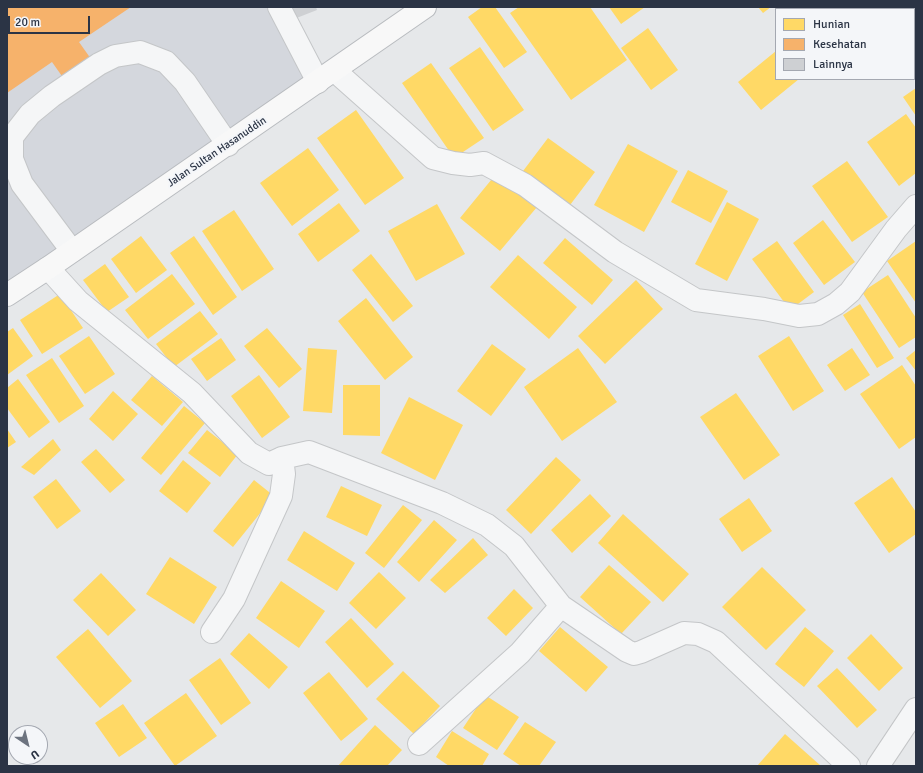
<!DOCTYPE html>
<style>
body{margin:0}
#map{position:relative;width:923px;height:773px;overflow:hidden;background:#e6e8ea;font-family:Signika,sans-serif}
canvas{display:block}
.frame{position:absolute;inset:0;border:8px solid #2b3445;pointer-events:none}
.legend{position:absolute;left:775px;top:8px;width:140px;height:72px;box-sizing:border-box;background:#f4f6f9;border:1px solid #a4a8b1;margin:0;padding:5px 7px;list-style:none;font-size:12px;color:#2b3445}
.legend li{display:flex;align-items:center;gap:8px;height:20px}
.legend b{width:20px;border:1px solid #a4a8b1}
.north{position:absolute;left:8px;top:725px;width:40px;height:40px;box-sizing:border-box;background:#f4f6f9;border:1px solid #a4a8b1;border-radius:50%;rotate:145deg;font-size:11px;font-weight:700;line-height:16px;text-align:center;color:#2b3445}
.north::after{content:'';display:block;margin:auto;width:14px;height:18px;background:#6c737f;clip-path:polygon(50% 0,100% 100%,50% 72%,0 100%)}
.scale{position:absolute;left:8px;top:16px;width:82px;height:18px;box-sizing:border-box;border:2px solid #2b3445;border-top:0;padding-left:5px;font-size:12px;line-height:14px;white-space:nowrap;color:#2b3445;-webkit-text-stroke:3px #f4f6f9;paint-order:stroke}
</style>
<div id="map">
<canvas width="923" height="773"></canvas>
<div class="frame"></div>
<ul class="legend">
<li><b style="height:11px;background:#ffd966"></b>Hunian</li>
<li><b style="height:11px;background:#f6b26b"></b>Kesehatan</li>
<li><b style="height:11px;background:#ced0d3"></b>Lainnya</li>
</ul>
<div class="north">U</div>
<div class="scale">20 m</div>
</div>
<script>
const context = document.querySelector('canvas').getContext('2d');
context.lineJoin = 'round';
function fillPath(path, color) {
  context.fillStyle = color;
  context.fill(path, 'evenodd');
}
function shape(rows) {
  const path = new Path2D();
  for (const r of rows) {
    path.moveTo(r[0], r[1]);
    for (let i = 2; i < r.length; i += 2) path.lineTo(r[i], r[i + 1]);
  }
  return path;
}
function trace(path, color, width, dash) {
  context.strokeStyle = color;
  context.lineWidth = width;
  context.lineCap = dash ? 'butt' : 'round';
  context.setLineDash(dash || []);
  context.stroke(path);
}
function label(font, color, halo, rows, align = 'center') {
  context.font = font + ' Signika,sans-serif';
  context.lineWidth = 4;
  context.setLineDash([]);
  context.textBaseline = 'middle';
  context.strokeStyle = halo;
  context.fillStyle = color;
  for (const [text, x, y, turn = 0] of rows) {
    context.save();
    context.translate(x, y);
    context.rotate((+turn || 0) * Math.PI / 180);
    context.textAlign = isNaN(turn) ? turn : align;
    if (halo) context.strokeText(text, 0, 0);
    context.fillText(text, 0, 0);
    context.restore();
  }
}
const built = shape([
 [7,7,275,7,313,81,7,292]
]);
const homes = shape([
 [482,7,495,7,527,52,504,68,468,17],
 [519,7,590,7,627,60,571,100,510,13],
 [609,7,645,7,621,24],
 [758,7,771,7,763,13],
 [839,7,887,7,884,9,837,9],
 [914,16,916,19,916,33,914,35],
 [648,28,678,70,651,90,621,48],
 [480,47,524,110,493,131,449,68],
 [776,51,776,79,799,79,761,110,738,82],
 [431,63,484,138,454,158,402,83],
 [916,88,916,116,903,97],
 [356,110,404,178,365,205,317,138],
 [906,114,916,128,916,173,899,186,867,142],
 [548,138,595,172,567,209,520,175],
 [628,144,678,171,644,232,594,205],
 [308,148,339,190,292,226,260,183],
 [847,161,888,217,852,242,812,186],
 [688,170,728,191,711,223,671,202],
 [496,174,537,207,500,251,460,218],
 [727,202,759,219,727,281,695,264],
 [339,203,360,231,318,262,298,234],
 [437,204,465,254,416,281,388,231],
 [234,210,274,269,242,291,202,231],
 [823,220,855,262,824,285,793,243],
 [141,236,167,270,136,293,111,259],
 [194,236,237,297,213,315,170,253],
 [565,238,613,280,592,305,543,263],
 [777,241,814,292,790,310,752,259],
 [916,241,916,303,887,261],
 [371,254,413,306,393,322,352,270],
 [518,255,577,307,549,339,490,287],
 [105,264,129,297,107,312,83,280],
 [172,274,195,304,148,339,125,310],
 [888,275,916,318,916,337,899,348,862,292],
 [636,280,663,309,605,364,578,336],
 [60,294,83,328,42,354,20,320],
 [366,298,413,357,385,380,338,321],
 [860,304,894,358,877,368,843,315],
 [200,311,218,334,174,367,156,344],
 [13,328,33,356,7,375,7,332],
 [267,328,302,369,279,388,244,346],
 [89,336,115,374,85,394,59,356],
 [789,336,824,391,793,411,758,356],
 [221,338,236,360,207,381,191,359],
 [492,344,526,369,491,416,457,391],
 [308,348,337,350,332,413,303,411],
 [578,348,617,402,562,441,524,387],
 [852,348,870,375,845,391,827,365],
 [916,350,916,371,906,358],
 [52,358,84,406,59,423,26,375],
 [902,365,916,386,916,437,899,449,860,394],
 [259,375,290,417,262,438,231,396],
 [152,376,183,402,162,426,131,400],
 [18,379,50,422,29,438,7,408,7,388],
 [343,385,380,385,380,436,343,435],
 [113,391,138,414,113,441,89,419],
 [736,393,780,455,744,480,700,417],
 [409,397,463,425,435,480,381,453],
 [184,406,205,423,161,475,141,458],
 [7,429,16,442,7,448],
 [207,430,238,454,220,477,188,453],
 [53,439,61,450,34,475,21,467],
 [96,449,125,480,110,493,81,462],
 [556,457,581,480,531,534,506,510],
 [183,460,211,483,187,513,159,491],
 [892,477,916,512,916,534,889,553,854,503],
 [56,479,81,511,57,529,33,497],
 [254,480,274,496,233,547,213,531],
 [341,486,382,505,367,536,326,517],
 [590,494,611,516,572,553,551,530],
 [749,498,772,531,742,552,719,519],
 [403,505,422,520,384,568,365,553],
 [623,514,689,574,663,602,598,543],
 [434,520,457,540,419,582,397,562],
 [304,531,355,563,337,591,287,560],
 [473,538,488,555,445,593,430,580],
 [170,557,217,587,194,624,146,594],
 [609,565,651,602,621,634,580,597],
 [762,567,806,610,766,650,722,607],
 [379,572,406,598,376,629,349,603],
 [101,573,136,610,108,636,73,600],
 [281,581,325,611,299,648,256,618],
 [514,589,533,608,506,636,487,618],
 [351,618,394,664,367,688,325,642],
 [560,627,608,667,586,692,539,651],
 [805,627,834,651,804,687,775,664],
 [88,629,132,681,100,708,56,657],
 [249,633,288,667,269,689,230,654],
 [871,634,903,668,879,691,847,658],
 [220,658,251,703,221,725,189,680],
 [837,668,877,710,857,728,817,686],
 [403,671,440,706,414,734,376,699],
 [329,672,368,719,341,741,303,693],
 [186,693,217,736,175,766,144,723],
 [485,695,519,717,497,750,463,728],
 [123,704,147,738,119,757,95,723],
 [525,722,556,742,539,766,521,766,503,754],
 [375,725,402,750,387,766,338,766],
 [452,731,489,754,482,766,449,766,436,757],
 [785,734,821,766,757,766]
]);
const health = shape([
 [7,7,131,7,79,42,91,59,64,79,52,62,7,93]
]);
const building = shape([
 [289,7,316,7,317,10,294,19]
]);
const minor = shape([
 [279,7,318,82],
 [335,71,433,158,453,163,470,165,484,163,525,185,615,252,696,300,764,309,799,316,818,314,836,304,850,292,896,229,916,206],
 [72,251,22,184,12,159,12,137,30,114,52,96,99,64,115,56,140,52,166,62,185,82,228,145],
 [48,268,78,301,192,393,249,453,269,464,282,458,309,452,442,503,487,525,514,546,561,606,627,651,634,654,641,652,684,633,698,634,716,642,849,766],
 [212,632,234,599,281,496,284,474,282,458],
 [419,744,520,653,561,606],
 [878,766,916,709]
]);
const highway = shape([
 [7,295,48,268,425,7]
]);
const streetNames = [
 ["Jalan Sultan Hasanuddin",217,152,-34]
];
fillPath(built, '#d4d7dd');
fillPath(homes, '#ffd966');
fillPath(health, '#f6b26b');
fillPath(building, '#ced0d3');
trace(minor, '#c4c6c8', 24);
trace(highway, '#b8bbbf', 24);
trace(minor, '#f5f6f7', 22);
trace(highway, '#f8f8f8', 22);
label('11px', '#2b3445', '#f4f6f9', streetNames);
</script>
